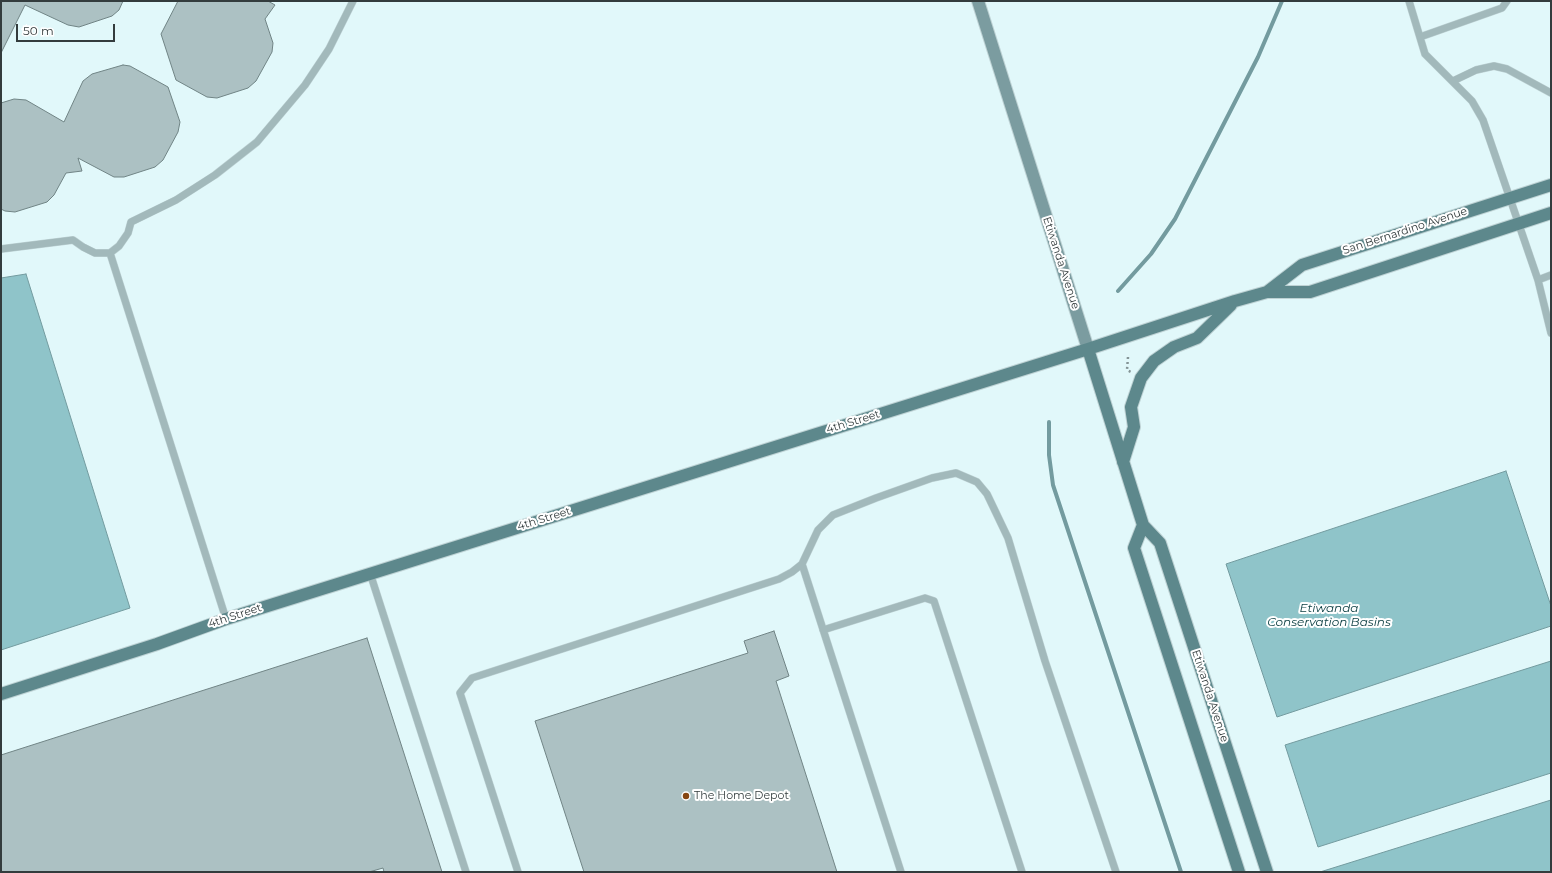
<!DOCTYPE html>
<style>
body{margin:0}
#map{position:relative;width:1552px;height:873px;overflow:hidden;background:#e1f8fa;font-family:Montserrat,sans-serif}
canvas{display:block}
.frame{position:absolute;inset:0;border:2px solid #333c3d;pointer-events:none}
.scale{position:absolute;left:16px;top:24px;width:99px;height:18px;box-sizing:border-box;border:2px solid #333c3d;border-top:0;padding-left:5px;font-size:12px;line-height:14px;white-space:nowrap;color:#333c3d;-webkit-text-stroke:3px #fff;paint-order:stroke}
</style>
<div id="map">
<canvas width="1552" height="873"></canvas>
<div class="frame"></div>
<div class="scale">50 m</div>
</div>
<script>
const context = document.querySelector('canvas').getContext('2d');
context.lineJoin = 'round';
function fillPath(path, color) {
  context.fillStyle = color;
  context.fill(path, 'evenodd');
}
function shape(rows) {
  const path = new Path2D();
  for (const r of rows) {
    path.moveTo(r[0], r[1]);
    for (let i = 2; i < r.length; i += 2) path.lineTo(r[i], r[i + 1]);
  }
  return path;
}
function trace(path, color, width, dash) {
  context.strokeStyle = color;
  context.lineWidth = width;
  context.lineCap = dash ? 'butt' : 'round';
  context.setLineDash(dash || []);
  context.stroke(path);
}
function label(font, color, halo, rows, align = 'center') {
  context.font = font + ' Montserrat,sans-serif';
  context.lineWidth = 4;
  context.setLineDash([]);
  context.textBaseline = 'middle';
  context.strokeStyle = halo;
  context.fillStyle = color;
  for (const [text, x, y, turn = 0] of rows) {
    context.save();
    context.translate(x, y);
    context.rotate((+turn || 0) * Math.PI / 180);
    context.textAlign = isNaN(turn) ? turn : align;
    if (halo) context.strokeText(text, 0, 0);
    context.fillText(text, 0, 0);
    context.restore();
  }
}
const water = shape([
 [26,274,130,608,1,650,1,278,26,274],
 [1506,471,1551,606,1551,626,1277,717,1226,564,1506,471],
 [1551,661,1551,773,1318,847,1285,745,1551,661],
 [1551,800,1551,872,1320,872,1551,800]
]);
const stream = shape([
 [1118,291,1151,254,1175,219,1258,57,1282,1],
 [1049,422,1049,455,1053,485,1181,872]
]);
const building = shape([
 [1,1,123,1,119,10,112,16,79,27,68,25,25,5,1,53,1,1],
 [178,1,268,1,275,5,265,19,273,43,272,52,256,81,248,88,217,98,207,97,176,80,161,34,178,1],
 [123,65,130,66,168,87,180,122,178,132,163,160,155,167,124,177,114,177,78,158,82,171,66,173,54,195,47,202,15,212,5,211,1,209,1,103,14,99,26,100,64,122,83,81,92,74,123,65],
 [774,631,789,676,776,681,837,872,584,872,535,721,748,653,744,641,774,631],
 [367,638,442,872,384,872,383,868,369,872,1,872,1,755,367,638]
]);
const path = shape([
 [1128,357,1127,370,1131,372]
]);
const service = shape([
 [1409,1,1425,54,1472,101,1483,120,1538,280,1551,333],
 [1420,37,1502,8,1507,1],
 [1453,81,1476,70,1494,66,1507,69,1551,93],
 [1,249,73,240,83,247,95,253,110,253,119,246,128,233,131,222,176,200,215,175,257,142,305,85,329,49,353,1],
 [110,253,226,619],
 [1538,280,1551,275],
 [802,564,901,872],
 [370,573,466,872],
 [823,630,925,598,934,601,1022,872],
 [518,872,460,693,472,678,779,579,792,572,802,564,818,530,833,515,876,498,932,478,956,473,977,482,987,494,1008,538,1045,661,1116,872]
]);
const secondary = shape([
 [978,1,1088,349]
]);
const primary = shape([
 [1267,292,1302,265,1551,185],
 [1088,349,1143,525,1160,543,1267,872],
 [1123,462,1134,427,1131,407,1141,378,1154,361,1174,347,1197,338,1231,305],
 [1143,525,1134,548,1239,872],
 [1,694,157,644,226,619,1088,349,1235,301,1267,292,1310,292,1551,213]
]);
const markers = [
 [686,796,4,"#864510"]
];
const streetNames = [
 ["San Bernardino Avenue",1405,231,-18],
 ["Etiwanda Avenue",1061,263,72],
 ["4th Street",853,422,-17],
 ["4th Street",544,519,-17],
 ["4th Street",235,616,-18],
 ["Etiwanda Avenue",1210,696,72]
];
const poiNames = [
 ["The Home Depot",694,796]
];
const waterNames = [
 ["Etiwanda",1329,608],
 ["Conservation Basins",1329,622]
];
fillPath(water, '#8fc4c9');
trace(water, '#739b9f', 1);
trace(stream, '#739b9f', 4);
fillPath(building, '#acc1c3');
trace(building, '#708485', 1);
trace(service, '#bed2d4', 8);
trace(secondary, '#bed2d4', 14);
trace(primary, '#bed2d4', 14);
trace(path, '#849496', 2.5, [2, 3]);
trace(service, '#a2b9bb', 7);
trace(secondary, '#7b9ca0', 12);
trace(primary, '#5d888c', 12);
for (const [x, y, r, color] of markers) {
  const dot = new Path2D();
  dot.arc(x, y, r, 0, 2 * Math.PI);
  context.fillStyle = color;
  context.fill(dot);
  trace(dot, '#fff', 1.5);
}
label('11px', '#333c3d', '#fff', streetNames);
label('11px', '#333c3d', '#fff', poiNames, 'left');
label('italic 12px', '#0e4044', '#fff', waterNames);
</script>
